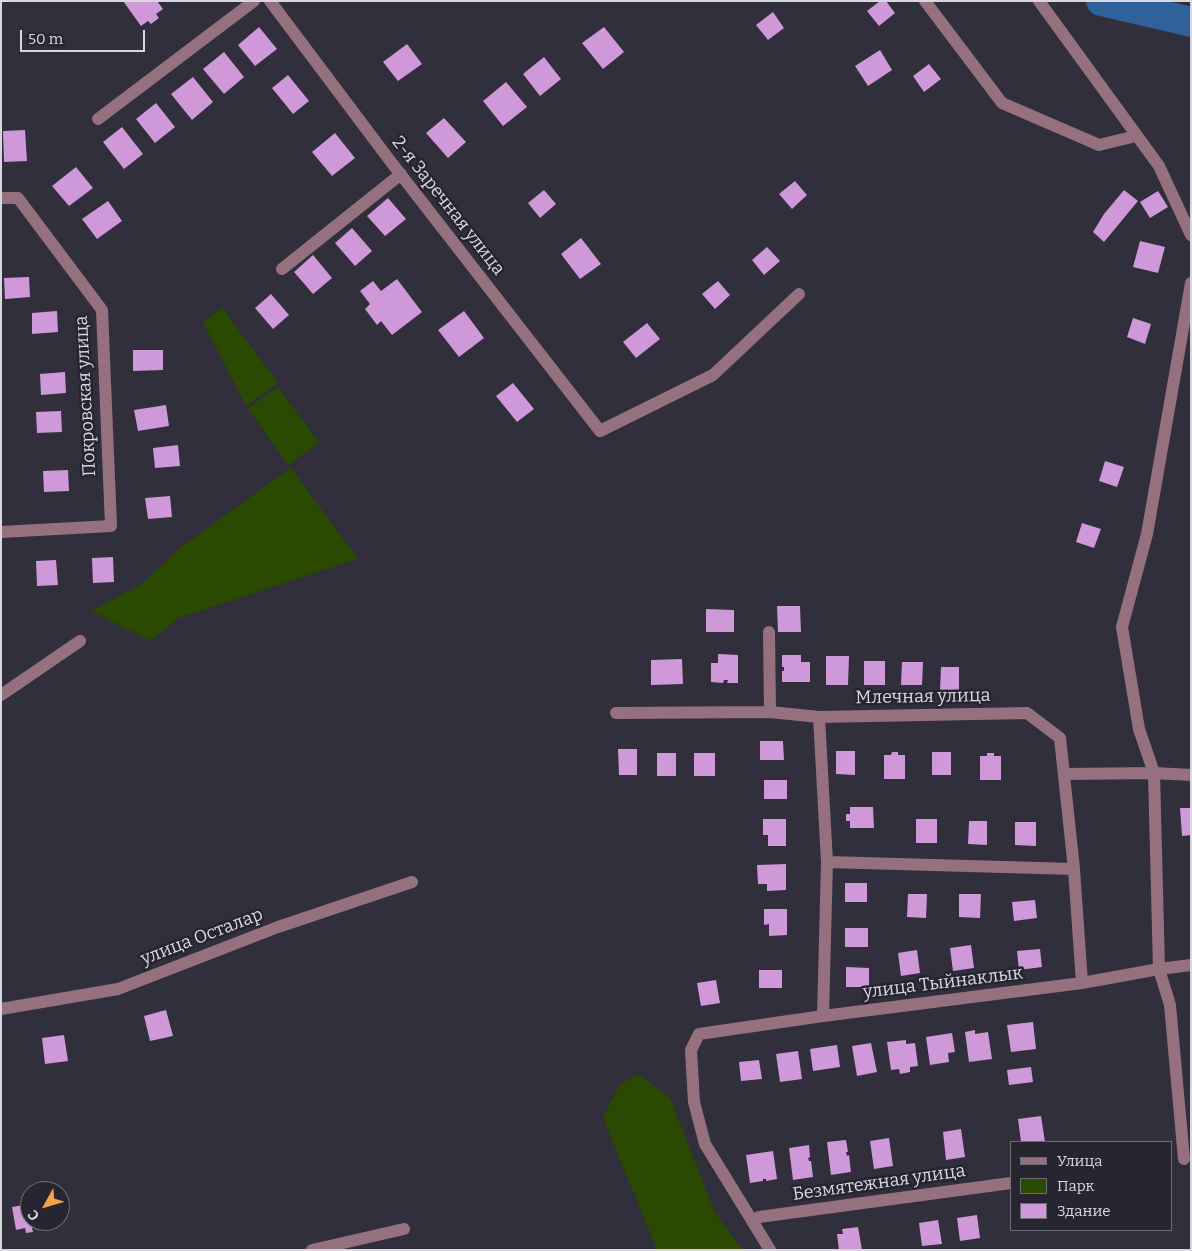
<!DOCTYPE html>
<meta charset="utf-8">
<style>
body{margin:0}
#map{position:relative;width:1192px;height:1251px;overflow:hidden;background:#302f3b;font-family:Bitter,serif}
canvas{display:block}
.frame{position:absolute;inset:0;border:2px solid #d9d8e0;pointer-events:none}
.legend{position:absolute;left:1010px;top:1141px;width:162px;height:90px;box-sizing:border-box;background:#272530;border:1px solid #6e6d76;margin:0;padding:6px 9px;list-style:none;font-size:15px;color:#d9d8e0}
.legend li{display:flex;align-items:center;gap:10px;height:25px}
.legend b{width:25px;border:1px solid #6e6d76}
.north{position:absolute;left:20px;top:1181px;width:50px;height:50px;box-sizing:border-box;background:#272530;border:1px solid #6e6d76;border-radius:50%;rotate:231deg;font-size:14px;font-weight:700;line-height:20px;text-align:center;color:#d9d8e0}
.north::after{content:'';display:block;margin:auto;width:18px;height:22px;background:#f7a149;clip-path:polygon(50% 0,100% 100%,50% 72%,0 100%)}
.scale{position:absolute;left:20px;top:30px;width:125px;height:22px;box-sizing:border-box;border:2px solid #d9d8e0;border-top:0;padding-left:6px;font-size:15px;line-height:18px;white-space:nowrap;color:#d9d8e0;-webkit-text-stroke:4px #272530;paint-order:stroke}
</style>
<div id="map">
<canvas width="1192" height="1251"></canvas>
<div class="frame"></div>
<ul class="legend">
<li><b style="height:6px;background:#957180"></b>Улица</li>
<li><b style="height:14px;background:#294a00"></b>Парк</li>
<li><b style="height:14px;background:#cf98d8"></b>Здание</li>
</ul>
<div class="north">С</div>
<div class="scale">50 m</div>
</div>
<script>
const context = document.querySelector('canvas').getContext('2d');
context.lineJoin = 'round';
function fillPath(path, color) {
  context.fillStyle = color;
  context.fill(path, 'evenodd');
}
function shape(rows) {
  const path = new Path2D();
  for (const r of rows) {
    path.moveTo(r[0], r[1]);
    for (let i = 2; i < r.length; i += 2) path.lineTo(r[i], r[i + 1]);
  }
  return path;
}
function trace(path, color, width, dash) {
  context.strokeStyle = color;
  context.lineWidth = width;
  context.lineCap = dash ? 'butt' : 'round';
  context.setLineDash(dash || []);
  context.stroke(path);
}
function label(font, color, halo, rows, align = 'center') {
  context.font = font + ' Bitter,serif';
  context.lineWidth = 5;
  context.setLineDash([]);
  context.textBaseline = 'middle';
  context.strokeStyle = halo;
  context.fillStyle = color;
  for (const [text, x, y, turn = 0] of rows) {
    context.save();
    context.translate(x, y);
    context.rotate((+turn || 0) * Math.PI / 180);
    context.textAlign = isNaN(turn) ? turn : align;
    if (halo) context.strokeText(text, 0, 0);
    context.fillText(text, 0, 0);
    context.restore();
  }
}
const green = shape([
 [222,308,278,383,246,406,203,322],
 [278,387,319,443,288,465,248,408],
 [291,468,358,559,178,618,151,641,91,611,142,584,181,547],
 [638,1074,670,1098,715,1213,743,1250,657,1250,603,1118,619,1085]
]);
const river = shape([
 [1101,1,1191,22]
]);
const building = shape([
 [123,1,157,1,163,9,156,14,159,18,151,24,148,21,141,26],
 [880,1,886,1,895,13,879,26,867,11],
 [773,12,784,28,768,40,756,25],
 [259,27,277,49,255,66,238,45],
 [604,27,624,52,603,69,582,43],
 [407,44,422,64,398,81,383,62],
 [880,50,892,70,868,86,855,66],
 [224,52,244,77,224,94,203,69],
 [544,57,561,79,540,96,523,74],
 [929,64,941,79,924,92,913,76],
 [288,75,309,101,293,114,272,88],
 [193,77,213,102,192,120,171,94],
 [506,82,527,107,503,126,483,101],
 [156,103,175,127,155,143,136,119],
 [444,118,466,142,448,158,426,133],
 [122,127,143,154,124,169,103,142],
 [25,130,27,161,4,162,3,131],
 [335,133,355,158,332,176,312,152],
 [76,167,93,188,69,206,52,186],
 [795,181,807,195,792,209,779,194],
 [544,190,556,204,540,218,528,203],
 [1124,190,1138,201,1104,242,1093,232,1104,214],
 [1158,191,1168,207,1150,218,1140,202],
 [388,198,406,219,385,236,367,216],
 [108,201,122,221,97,239,82,219],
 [352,228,372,251,355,266,335,243],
 [581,238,601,264,580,279,561,254],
 [1140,241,1165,247,1158,273,1133,267],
 [767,247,780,261,764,275,752,260],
 [313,255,332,278,313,294,294,272],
 [29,277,30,297,5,299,4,278],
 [397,279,422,312,392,335,381,321,377,325,365,309,370,304,360,291,373,281,381,291],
 [718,281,730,295,715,309,702,294],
 [271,294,289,315,273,329,255,308],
 [57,311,58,332,32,334,32,313],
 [464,311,484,338,459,357,438,330],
 [1133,318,1151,324,1145,344,1127,337],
 [647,323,660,339,636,358,623,342],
 [133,350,163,350,163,370,133,371],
 [65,372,66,393,41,395,40,374],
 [513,383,534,409,517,422,496,396],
 [166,405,169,426,138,431,134,410],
 [61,411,62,432,37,433,36,412],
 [178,445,180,466,155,468,153,448],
 [1105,461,1124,467,1117,487,1099,481],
 [68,470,69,491,44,492,43,471],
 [170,496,172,517,148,519,145,498],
 [1082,523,1101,529,1094,548,1076,542],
 [113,557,114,582,93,583,92,558],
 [56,560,58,585,37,586,36,561],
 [777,606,800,606,801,632,778,632],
 [706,609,734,610,734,632,706,632],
 [718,654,738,655,738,683,727,683,728,680,724,680,723,683,711,682,711,663,718,663],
 [782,655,801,655,801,662,810,662,810,682,782,682,782,671,784,671,784,667,782,667],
 [826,656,849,656,848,685,826,685],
 [682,659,683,684,651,685,651,660],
 [864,661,885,661,885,685,864,685],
 [902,662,923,662,922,685,901,685],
 [941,667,959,667,959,691,940,691],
 [760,741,783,741,784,760,760,760],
 [618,749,637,749,637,775,619,775],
 [836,751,855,751,855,775,836,774],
 [892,752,898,752,898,755,905,755,905,779,884,779,884,755,891,755],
 [932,752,951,752,951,775,932,775],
 [657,753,676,753,676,776,657,776],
 [694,753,715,753,715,776,694,776],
 [987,753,994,753,994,756,1001,756,1001,780,980,780,980,756,987,756],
 [764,780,787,780,787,799,764,799],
 [850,807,873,807,874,828,850,828,850,821,846,821,846,814,850,814],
 [1180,808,1191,808,1191,835,1182,836],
 [763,819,786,819,786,846,768,846,768,835,763,835],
 [916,819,937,819,937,843,916,843],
 [969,821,987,821,987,845,968,844],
 [1015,822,1036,822,1036,846,1015,845],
 [786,864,786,890,767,891,767,884,758,884,757,865],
 [845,883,867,883,867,902,845,902],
 [908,894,927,894,926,918,907,917],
 [959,894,981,894,980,918,959,917],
 [1035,900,1037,918,1014,921,1012,902],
 [764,909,787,909,787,935,769,936,769,924,764,925],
 [845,928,868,928,868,947,845,947],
 [971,945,974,968,953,971,950,948],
 [1040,949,1042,967,1019,970,1017,951],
 [917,950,920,973,901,976,898,953],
 [846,967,869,968,869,987,846,987],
 [759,970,782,970,782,988,759,988],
 [716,980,720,1003,701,1006,697,983],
 [166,1010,173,1036,150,1041,144,1016],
 [1033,1022,1036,1049,1011,1052,1007,1025],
 [975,1030,975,1034,988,1032,992,1059,969,1062,965,1032],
 [952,1033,955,1052,948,1053,949,1062,930,1065,926,1037],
 [64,1035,68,1061,45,1064,42,1038],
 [906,1040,906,1044,915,1043,918,1066,910,1067,910,1072,900,1074,899,1069,891,1070,887,1042],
 [871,1043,877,1072,857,1076,852,1046],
 [837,1045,840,1067,813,1071,810,1049],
 [798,1051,802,1079,780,1082,776,1054],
 [759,1060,762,1079,741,1081,739,1062],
 [1031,1067,1033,1082,1009,1085,1007,1070],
 [1041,1116,1045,1142,1021,1142,1018,1119],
 [961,1129,965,1157,946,1160,943,1132],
 [889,1138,893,1166,874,1169,870,1141],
 [846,1140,848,1152,846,1152,847,1156,849,1155,851,1172,831,1175,827,1142],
 [809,1145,810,1157,808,1158,809,1161,811,1161,813,1177,793,1180,789,1148],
 [773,1151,777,1179,766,1181,766,1179,763,1179,763,1181,750,1183,746,1155],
 [30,1204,30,1221,45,1221,46,1226,32,1228,33,1232,26,1233,25,1228,16,1230,12,1207],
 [977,1215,980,1238,960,1241,957,1218],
 [938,1220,942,1244,922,1246,919,1223],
 [858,1227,862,1250,839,1250,837,1234,843,1234,842,1229]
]);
const minor = shape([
 [270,1,391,162,600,431,713,375,799,294],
 [925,1,1002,103,1099,145,1136,136],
 [1039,1,1159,166,1191,235],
 [98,119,254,1],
 [1,198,18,198,102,310,111,526,1,532],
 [282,269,401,174],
 [769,632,770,712],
 [1,695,80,641],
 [616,713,770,712,819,717,1027,713,1060,738,1074,869,1082,983],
 [819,717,827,862,823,1016],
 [1065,774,1154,773,1191,775],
 [827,862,1074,869],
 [1,1009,118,989,278,927,412,882],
 [1184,1159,1170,1005,1159,969,1154,773,1139,729,1122,627,1147,534,1191,283],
 [752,1221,759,1217,1011,1183],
 [312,1250,404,1229],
 [770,1250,705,1144,694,1102,691,1050,699,1034,823,1016,1082,983,1159,969,1191,965]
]);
const streetNames = [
 ["2-я Заречная улица",448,206,52],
 ["Покровская улица",86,396,-93],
 ["Млечная улица",923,697,-1],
 ["улица Осталар",202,937,-21],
 ["улица Тыйнаклык",943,983,-7],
 ["Безмятежная улица",879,1183,-8]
];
fillPath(green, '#294a00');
trace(river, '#31619b', 30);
fillPath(building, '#cf98d8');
trace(minor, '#957180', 12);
label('18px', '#d9d8e0', '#272530', streetNames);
</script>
